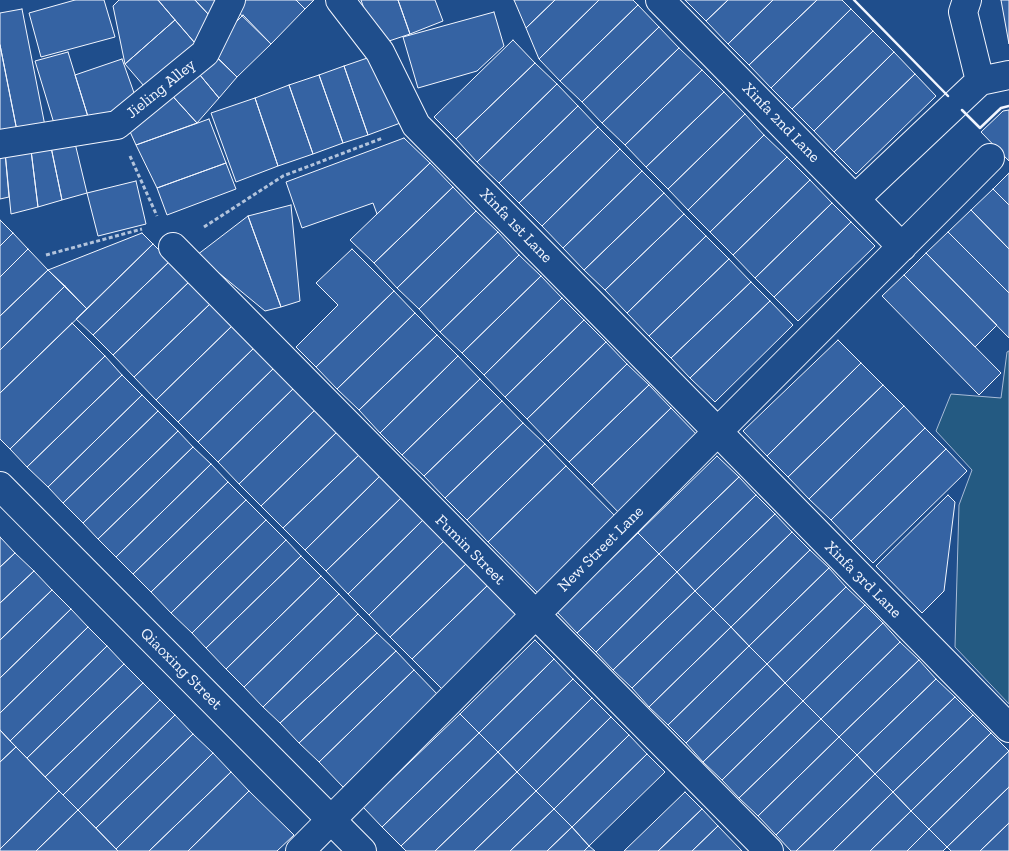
<!DOCTYPE html>
<style>
body{margin:0}
canvas{display:block;background:#1f4e8c}
</style>
<canvas width="1009" height="851"></canvas>
<script>
const context = document.querySelector('canvas').getContext('2d');
context.lineJoin = 'round';
function fillPath(path, color) {
  context.fillStyle = color;
  context.fill(path, 'evenodd');
}
function shape(rows) {
  const path = new Path2D();
  for (const r of rows) {
    path.moveTo(r[0], r[1]);
    for (let i = 2; i < r.length; i += 2) path.lineTo(r[i], r[i + 1]);
  }
  return path;
}
function trace(path, color, width, dash) {
  context.strokeStyle = color;
  context.lineWidth = width;
  context.lineCap = dash ? 'butt' : 'round';
  context.setLineDash(dash || []);
  context.stroke(path);
}
function label(font, color, halo, rows, align = 'center') {
  context.font = font + ' "Zilla Slab",serif';
  context.lineWidth = 4;
  context.setLineDash([]);
  context.textBaseline = 'middle';
  context.strokeStyle = halo;
  context.fillStyle = color;
  for (const [text, x, y, turn = 0] of rows) {
    context.save();
    context.translate(x, y);
    context.rotate((+turn || 0) * Math.PI / 180);
    context.textAlign = isNaN(turn) ? turn : align;
    if (halo) context.strokeText(text, 0, 0);
    context.fillText(text, 0, 0);
    context.restore();
  }
}
const green = shape([
 [1009,351,1009,704,955,647,959,505,972,470,936,431,951,394,1001,398,1007,352,1009,351]
]);
const building = shape([
 [75,0,104,0,115,37,41,57,29,13,75,0],
 [119,0,158,0,175,20,125,64,113,6,119,0],
 [158,0,195,0,209,15,195,43,158,0],
 [195,0,226,0,209,15,195,0],
 [240,0,296,0,305,9,271,44,233,7,240,0],
 [296,0,314,0,305,9,296,0],
 [361,0,398,0,410,34,377,45,361,0],
 [398,0,435,0,443,21,410,34,398,0],
 [514,0,555,0,526,28,514,0],
 [555,0,599,0,539,59,526,28,555,0],
 [599,0,633,0,638,5,560,81,539,59,599,0],
 [685,0,728,0,706,21,685,0],
 [728,0,773,0,728,44,706,21,728,0],
 [773,0,817,0,749,65,728,44,773,0],
 [817,0,842,0,851,9,771,88,749,65,817,0],
 [1001,0,1009,0,1009,44,1001,0],
 [638,5,659,27,582,102,560,81,638,5],
 [22,9,46,131,18,136,0,45,0,13,22,9],
 [851,9,873,31,792,109,771,88,851,9],
 [494,12,504,46,477,71,418,88,403,37,494,12],
 [243,15,271,44,237,77,209,49,243,15],
 [175,20,200,49,150,93,125,64,175,20],
 [659,27,679,48,602,123,582,102,659,27],
 [873,31,894,52,814,131,792,109,873,31],
 [513,40,535,63,456,139,434,117,513,40],
 [0,45,18,136,0,139,0,45],
 [679,48,702,70,625,145,602,123,679,48],
 [68,52,89,120,56,130,35,61,68,52],
 [894,52,915,74,834,152,814,131,894,52],
 [213,54,237,77,219,98,195,69,213,54],
 [379,54,403,122,368,135,344,66,379,54],
 [122,59,138,104,89,120,75,75,122,59],
 [535,63,557,84,477,162,456,139,535,63],
 [344,66,368,135,343,143,319,75,344,66],
 [195,69,219,98,197,123,168,91,195,69],
 [702,70,724,92,646,167,625,145,702,70],
 [915,74,936,96,856,174,834,152,915,74],
 [319,75,343,143,313,154,289,85,319,75],
 [557,84,578,106,499,183,477,162,557,84],
 [289,85,313,154,278,166,255,98,289,85],
 [168,91,197,123,136,145,127,125,168,91],
 [724,92,745,114,668,189,646,167,724,92],
 [255,98,278,166,236,182,211,113,255,98],
 [578,106,598,127,519,203,499,183,578,106],
 [1009,110,1009,161,981,132,1003,111,1009,110],
 [745,114,764,135,688,210,668,189,745,114],
 [209,119,226,163,157,188,136,145,209,119],
 [598,127,620,149,542,226,519,203,598,127],
 [764,135,787,157,710,232,688,210,764,135],
 [404,138,430,163,377,214,373,203,302,228,286,182,404,138],
 [74,139,87,193,62,200,51,147,74,139],
 [51,147,62,200,38,207,31,150,51,147],
 [620,149,642,171,563,248,542,226,620,149],
 [31,150,38,207,11,214,5,152,31,150],
 [5,152,9,197,0,199,0,153,5,152],
 [787,157,810,180,733,255,710,232,787,157],
 [226,163,236,189,167,215,157,188,226,163],
 [430,163,453,187,374,263,350,240,430,163],
 [642,171,664,193,584,270,563,248,642,171],
 [1009,173,1009,205,993,189,1009,173],
 [810,180,832,203,755,278,733,255,810,180],
 [136,181,146,224,98,236,87,193,136,181],
 [453,187,476,211,397,288,374,263,453,187],
 [993,189,1009,205,1009,249,971,210,993,189],
 [664,193,684,214,605,290,584,270,664,193],
 [832,203,851,222,774,297,755,278,832,203],
 [291,205,300,301,281,307,248,216,291,205],
 [971,210,1009,249,1009,293,948,232,971,210],
 [476,211,498,232,419,309,397,288,476,211],
 [684,214,706,236,627,313,605,290,684,214],
 [248,216,281,307,265,311,197,255,248,216],
 [0,220,13,233,0,246,0,220],
 [851,222,875,246,798,321,774,297,851,222],
 [498,232,519,255,440,332,419,309,498,232],
 [948,232,1009,293,1009,338,926,253,948,232],
 [13,233,28,249,0,277,0,246,13,233],
 [142,233,153,244,87,309,48,270,142,233],
 [706,236,729,259,649,336,627,313,706,236],
 [153,244,170,261,93,335,76,319,153,244],
 [28,249,48,270,0,316,0,277,28,249],
 [352,249,394,291,316,367,296,347,338,305,316,283,352,249],
 [926,253,997,325,975,347,904,275,926,253],
 [519,255,541,276,462,353,440,332,519,255],
 [729,259,751,282,671,358,649,336,729,259],
 [170,261,190,281,113,355,93,335,170,261],
 [48,270,65,286,0,350,0,316,48,270],
 [904,275,1001,373,979,395,882,296,904,275],
 [541,276,562,298,484,375,462,353,541,276],
 [190,281,211,303,134,377,113,355,190,281],
 [751,282,770,301,690,378,671,358,751,282],
 [65,286,87,309,0,393,0,350,65,286],
 [394,291,415,313,337,389,316,367,394,291],
 [562,298,584,320,505,397,484,375,562,298],
 [770,301,793,325,715,402,690,378,770,301],
 [211,303,233,325,156,400,134,377,211,303],
 [415,313,437,335,359,410,337,389,415,313],
 [584,320,606,342,527,419,505,397,584,320],
 [72,323,105,356,10,449,0,439,0,393,72,323],
 [233,325,255,347,178,422,156,400,233,325],
 [437,335,458,356,380,433,359,410,437,335],
 [838,340,861,363,767,456,743,431,838,340],
 [606,342,627,364,548,441,527,419,606,342],
 [255,347,275,367,198,442,178,422,255,347],
 [105,356,122,375,27,467,10,449,105,356],
 [458,356,480,379,402,455,380,433,458,356],
 [861,363,883,385,788,477,767,456,861,363],
 [627,364,649,385,569,462,548,441,627,364],
 [275,367,295,387,218,462,198,442,275,367],
 [122,375,142,395,48,487,27,467,122,375],
 [480,379,502,401,424,476,402,455,480,379],
 [649,385,671,408,592,485,569,462,649,385],
 [883,385,904,406,809,499,788,477,883,385],
 [295,387,316,409,239,484,218,462,295,387],
 [142,395,158,411,63,503,48,487,142,395],
 [502,401,523,423,445,498,424,476,502,401],
 [904,406,925,428,831,520,809,499,904,406],
 [671,408,701,439,622,516,592,485,671,408],
 [316,409,338,431,261,506,239,484,316,409],
 [158,411,178,431,83,523,63,503,158,411],
 [523,423,545,444,467,520,445,498,523,423],
 [925,428,946,449,851,541,831,520,925,428],
 [178,431,193,447,98,539,83,523,178,431],
 [338,431,360,454,283,528,261,506,338,431],
 [545,444,566,466,488,542,467,520,545,444],
 [193,447,211,464,116,557,98,539,193,447],
 [946,449,967,471,873,563,851,541,946,449],
 [360,454,381,475,305,550,283,528,360,454],
 [717,456,739,477,659,554,638,533,717,456],
 [211,464,228,482,133,574,116,557,211,464],
 [566,466,618,519,540,595,488,542,566,466],
 [381,475,402,497,326,571,305,550,381,475],
 [739,477,756,495,677,572,659,554,739,477],
 [228,482,246,500,151,592,133,574,228,482],
 [756,495,775,514,695,591,677,572,756,495],
 [948,495,955,502,944,591,922,613,876,566,948,495],
 [402,497,424,519,348,594,326,571,402,497],
 [246,500,266,520,171,613,151,592,246,500],
 [775,514,792,532,713,609,695,591,775,514],
 [424,519,445,540,369,615,348,594,424,519],
 [266,520,286,540,192,633,171,613,266,520],
 [792,532,810,550,731,627,713,609,792,532],
 [638,533,659,554,577,633,557,612,638,533],
 [0,537,15,553,0,567,0,537],
 [286,540,301,556,206,648,192,633,286,540],
 [445,540,467,563,390,637,369,615,445,540],
 [810,550,829,568,749,646,731,627,810,550],
 [15,553,34,571,0,603,0,567,15,553],
 [659,554,677,572,596,652,577,633,659,554],
 [301,556,321,576,226,669,206,648,301,556],
 [467,563,489,584,412,659,390,637,467,563],
 [829,568,846,587,767,664,749,646,829,568],
 [34,571,52,590,0,640,0,603,34,571],
 [677,572,695,591,613,670,596,652,677,572],
 [321,576,339,594,244,687,226,669,321,576],
 [489,584,519,615,443,690,412,659,489,584],
 [846,587,865,605,785,683,767,664,846,587],
 [52,590,71,609,0,678,0,640,52,590],
 [695,591,713,609,632,688,613,670,695,591],
 [339,594,358,614,263,707,244,687,339,594],
 [865,605,883,623,803,701,785,683,865,605],
 [71,609,88,627,0,713,0,678,71,609],
 [713,609,731,627,649,707,632,688,713,609],
 [358,614,377,633,280,723,263,707,358,614],
 [883,623,900,642,821,719,803,701,883,623],
 [88,627,107,646,10,741,0,730,0,713,88,627],
 [731,627,749,646,668,725,649,707,731,627],
 [377,633,396,651,299,743,280,723,377,633],
 [535,640,554,659,479,733,460,714,535,640],
 [900,642,919,660,839,737,821,719,900,642],
 [107,646,124,664,27,758,10,741,107,646],
 [749,646,767,664,686,743,668,725,749,646],
 [396,651,414,670,319,762,299,743,396,651],
 [554,659,573,679,498,752,479,733,554,659],
 [919,660,936,679,857,755,839,737,919,660],
 [124,664,143,683,45,777,27,758,124,664],
 [767,664,785,683,703,762,686,743,767,664],
 [414,670,438,695,343,787,319,762,414,670],
 [573,679,592,698,517,772,498,752,573,679],
 [936,679,955,697,875,774,857,755,936,679],
 [143,683,160,700,63,795,45,777,143,683],
 [785,683,803,701,722,780,703,762,785,683],
 [955,697,973,715,893,792,875,774,955,697],
 [592,698,611,717,536,791,517,772,592,698],
 [160,700,175,715,78,810,63,795,160,700],
 [803,701,821,719,739,798,722,780,803,701],
 [460,714,479,733,382,827,363,807,460,714],
 [175,715,193,734,96,828,78,810,175,715],
 [973,715,991,733,911,811,893,792,973,715],
 [611,717,629,735,554,809,536,791,611,717],
 [821,719,839,737,758,816,739,798,821,719],
 [0,730,16,747,0,762,0,730],
 [479,733,498,752,401,846,382,827,479,733],
 [991,733,1009,751,929,829,911,811,991,733],
 [193,734,213,753,116,849,96,828,193,734],
 [629,735,647,754,572,827,554,809,629,735],
 [839,737,857,755,776,835,758,816,839,737],
 [16,747,59,791,0,849,0,762,16,747],
 [1009,751,1009,787,947,847,929,829,1009,751],
 [498,752,517,772,435,851,406,851,401,846,498,752],
 [213,753,231,772,149,851,118,851,116,849,213,753],
 [647,754,665,772,589,846,572,827,647,754],
 [857,755,875,774,796,851,791,851,776,835,857,755],
 [231,772,249,791,188,851,149,851,231,772],
 [517,772,536,791,474,851,435,851,517,772],
 [875,774,893,792,833,851,796,851,875,774],
 [1009,787,1009,823,980,851,951,851,947,847,1009,787],
 [59,791,78,810,36,851,0,851,0,849,59,791],
 [249,791,294,835,277,851,188,851,249,791],
 [536,791,554,809,510,851,474,851,536,791],
 [685,792,702,809,658,851,624,851,685,792],
 [893,792,911,811,870,851,833,851,893,792],
 [554,809,572,827,547,851,510,851,554,809],
 [702,809,718,826,692,851,658,851,702,809],
 [78,810,118,851,36,851,78,810],
 [911,811,929,829,907,851,870,851,911,811],
 [1009,823,1009,851,980,851,1009,823],
 [718,826,742,851,692,851,718,826],
 [572,827,589,846,584,851,547,851,572,827],
 [929,829,947,847,943,851,907,851,929,829],
 [589,846,595,851,584,851,589,846]
]);
const path = shape([
 [130,156,157,216],
 [204,227,283,176,383,138],
 [46,255,142,229]
]);
const minor = shape([
 [340,0,380,52,416,125,1009,728],
 [660,0,902,247],
 [967,0,963,12,980,81],
 [0,144,117,125,205,53,231,0],
 [855,199,980,81,1009,75],
 [173,247,769,851],
 [0,486,362,851],
 [300,851,990,158]
]);
const wall = shape([
 [854,0,948,96],
 [962,110,980,128,1001,108,1009,106]
]);
const streetNames = [
 ["Jieling Alley",161,89,-39],
 ["Xinfa 2nd Lane",781,123,46],
 ["Xinfa 1st Lane",516,226,46],
 ["New Street Lane",601,549,-45],
 ["Fumin Street",470,550,45],
 ["Xinfa 3rd Lane",863,580,45],
 ["Qiaoxing Street",181,669,45]
];
fillPath(green, '#245a82');
trace(green, '#a8bbd7', 1);
fillPath(building, '#3563a3');
trace(building, '#f2f6ff', 1);
trace(minor, '#f2f6ff', 30);
trace(path, '#b3c4dc', 3, [4, 2.5]);
trace(minor, '#1f4e8c', 28);
trace(wall, '#f2f6ff', 2.5);
label('16px', '#f2f6ff', '#1f4e8c', streetNames);
</script>
